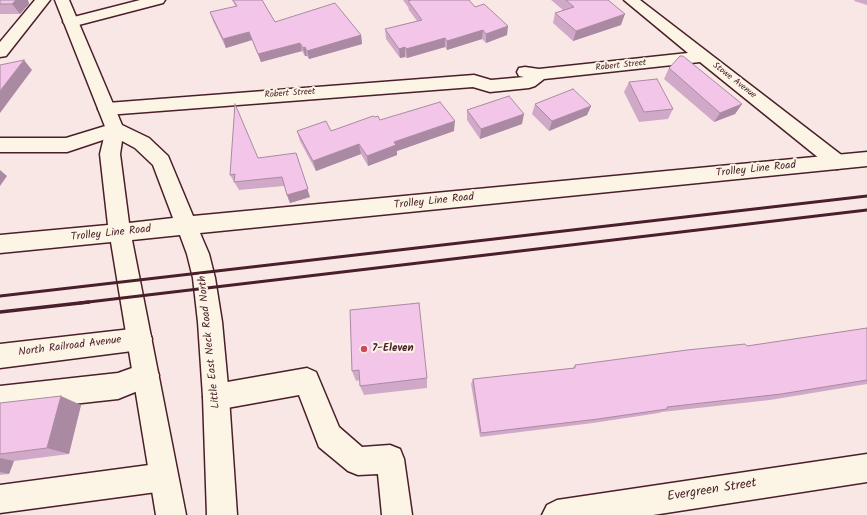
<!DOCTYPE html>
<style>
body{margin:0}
canvas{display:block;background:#f9e7e6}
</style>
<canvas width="867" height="515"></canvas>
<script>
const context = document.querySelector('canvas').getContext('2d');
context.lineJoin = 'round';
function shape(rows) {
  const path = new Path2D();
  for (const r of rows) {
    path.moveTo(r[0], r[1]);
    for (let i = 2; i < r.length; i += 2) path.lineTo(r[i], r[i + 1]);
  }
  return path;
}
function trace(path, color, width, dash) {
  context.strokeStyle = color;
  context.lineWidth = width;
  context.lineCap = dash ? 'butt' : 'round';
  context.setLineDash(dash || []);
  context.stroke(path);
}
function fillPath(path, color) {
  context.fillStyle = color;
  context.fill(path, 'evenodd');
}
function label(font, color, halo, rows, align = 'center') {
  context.font = font + ' Kalam,sans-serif';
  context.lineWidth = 4;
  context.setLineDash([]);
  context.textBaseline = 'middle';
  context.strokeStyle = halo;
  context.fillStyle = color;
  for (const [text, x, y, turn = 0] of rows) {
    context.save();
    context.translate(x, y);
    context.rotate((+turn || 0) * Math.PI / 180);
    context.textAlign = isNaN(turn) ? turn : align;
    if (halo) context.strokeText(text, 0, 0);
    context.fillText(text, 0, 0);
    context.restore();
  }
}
const minor = shape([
 [35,0,50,0,6,56,0,57,0,42,35,0],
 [140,0,165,0,163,3,71,27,66,25,63,22,66,19,140,0],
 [624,0,640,0,844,157,847,162,844,167,837,169,830,167,700,62,544,79,535,86,529,88,490,92,473,87,107,115,101,113,98,109,101,105,107,103,474,75,491,80,524,77,519,76,517,72,519,68,525,67,539,69,688,53,624,0],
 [115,123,121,124,124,129,121,134,67,152,0,152,0,138,66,138,115,123],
 [140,328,149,331,152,339,149,347,140,350,0,368,0,344,140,328],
 [146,363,155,366,159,375,155,384,118,399,0,412,0,386,118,373,146,363],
 [307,368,316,372,339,427,362,447,390,445,400,449,404,459,412,515,382,515,378,474,358,475,348,471,319,447,299,395,216,410,207,406,203,397,207,388,216,384,307,368],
 [867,454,867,482,653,515,542,515,547,505,557,500,867,454],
 [164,463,174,467,178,477,174,487,164,491,0,513,0,485,164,463]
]);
const major = shape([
 [55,0,69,0,122,125,149,138,168,156,193,216,867,152,867,166,200,233,209,254,215,278,222,322,229,397,237,515,207,515,203,397,198,322,193,278,187,254,180,235,132,240,186,515,156,515,111,242,0,253,0,235,108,225,100,154,106,129,55,0],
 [122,141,135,148,153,165,173,218,129,223,120,154,122,141]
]);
const railFar1 = shape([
 [0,296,867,196],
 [80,303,867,210]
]);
const rail = shape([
 [0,312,89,302]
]);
const wall = shape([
 [0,0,28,0,29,4,20,14,0,14],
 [232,0,262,0,275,22,361,35,362,44,309,59,307,56,305,56,302,51,261,62,252,40,226,48,213,21,210,12,236,7],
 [403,0,469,0,475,7,507,35,486,43,482,39,447,50,445,47,407,58,405,57,400,58,386,39,385,29,417,21,409,10,408,7],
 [551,0,608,0,621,25,573,41,553,23,555,13,563,10],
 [855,0,867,0,867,5,854,1],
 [669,68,742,104,735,114,714,122,664,79],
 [629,82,673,109,668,119,639,122,624,92],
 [535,104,591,106,587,115,549,131,532,114],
 [467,110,522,124,480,139,467,120],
 [375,117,380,120,454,131,397,151,397,155,368,166,361,154,316,171,300,141,297,131,331,131],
 [258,158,310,197,290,203,287,195,284,186,239,190,230,175],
 [350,310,427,378,427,388,364,395,360,386,360,380,356,381,352,371],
 [867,328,867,384,770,400,662,412,659,413,593,423,480,437,471,384,473,379,573,368,575,365,747,346],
 [0,403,81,405,69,454,14,461,9,474,0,475]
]);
const shadedWall = shape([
 [16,0,28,0,29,4,20,14,12,4],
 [625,14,621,25,573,41,576,31],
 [508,26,507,35,486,43,486,34],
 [483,30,482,39,447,50,447,41],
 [249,32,252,40,226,48,223,39],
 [361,35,362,44,309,59,307,51],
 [445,38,445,47,407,58,406,49],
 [300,43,302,51,261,62,258,54],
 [305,47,307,56,305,56,303,48],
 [405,47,405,57,400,58,399,49],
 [24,60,32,70,0,113,0,91],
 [742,104,735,114,714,122,720,113],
 [591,106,587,115,549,131,552,121],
 [524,114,522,124,480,139,481,129],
 [455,121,454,131,397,151,397,155,368,166,367,156,394,142],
 [359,144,361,154,316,171,313,161],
 [296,153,310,197,290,203,287,195],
 [0,170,7,176,0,186],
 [61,396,81,405,69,454,47,448],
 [0,458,14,461,9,474,0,472]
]);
const building = shape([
 [0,0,16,0,12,4,0,4,0,0],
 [233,0,262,0,275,22,335,3,361,35,307,51,305,47,303,48,300,43,258,54,249,32,223,39,210,12,237,6,233,0],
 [410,0,469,0,475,7,484,4,508,26,486,34,483,30,447,41,445,38,406,49,405,47,399,49,385,29,422,20,408,1,411,0,410,0],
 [566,0,608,0,625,14,576,31,555,13,574,7,566,0],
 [680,56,683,56,742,104,720,113,669,68,680,56],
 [24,60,0,91,0,65,24,60],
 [657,79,673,109,644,112,629,82,657,79],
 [573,89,591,106,552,121,535,104,573,89],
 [509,96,524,114,481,129,467,110,509,96],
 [440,102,455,121,394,142,396,145,367,156,359,144,313,161,297,131,326,121,331,131,373,116,375,117,378,116,380,120,440,102],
 [235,104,258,158,296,153,308,189,287,195,282,177,234,182,235,174,230,175,235,104],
 [419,303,427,378,360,386,359,370,352,371,350,310,419,303],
 [867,328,867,380,781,394,667,407,667,409,598,419,481,433,473,379,575,368,575,365,687,350,745,344,747,346,867,328],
 [61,396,47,448,0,454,0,403,61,396]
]);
const markers = [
 [364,349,4,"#d1495b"]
];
const farStreetnames = [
 ["Robert Street",621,66,-6],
 ["Stowe Avenue",734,81,38],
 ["Robert Street",290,94,-4]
];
const streetNames = [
 ["Trolley Line Road",756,170,-6],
 ["Trolley Line Road",434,202,-6],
 ["Trolley Line Road",111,234,-6],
 ["Little East Neck Road North",210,342,-96],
 ["North Railroad Avenue",70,347,-7]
];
const poiNames = [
 ["7-Eleven",372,349]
];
const nearStreetnames = [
 ["Evergreen Street",712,491,-9]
];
trace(minor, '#4a1f2b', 3);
trace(major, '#4a1f2b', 3);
fillPath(minor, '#fcf5e5');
fillPath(major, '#fcf5e5');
trace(railFar1, '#4a1f2b', 3);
trace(rail, '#4a1f2b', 3.5);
fillPath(wall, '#d1a9c8');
fillPath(shadedWall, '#aa8aa2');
fillPath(building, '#f3c5e8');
trace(building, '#aa8aa2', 1);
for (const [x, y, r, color] of markers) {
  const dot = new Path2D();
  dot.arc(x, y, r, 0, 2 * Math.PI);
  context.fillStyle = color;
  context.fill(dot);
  trace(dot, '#fcf5e5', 1.5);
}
label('9px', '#4a1f2b', '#fcf5e5', farStreetnames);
label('11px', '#4a1f2b', '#fcf5e5', streetNames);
label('bold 11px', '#4a1f2b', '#fcf5e5', poiNames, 'left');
label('13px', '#4a1f2b', '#fcf5e5', nearStreetnames);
</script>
